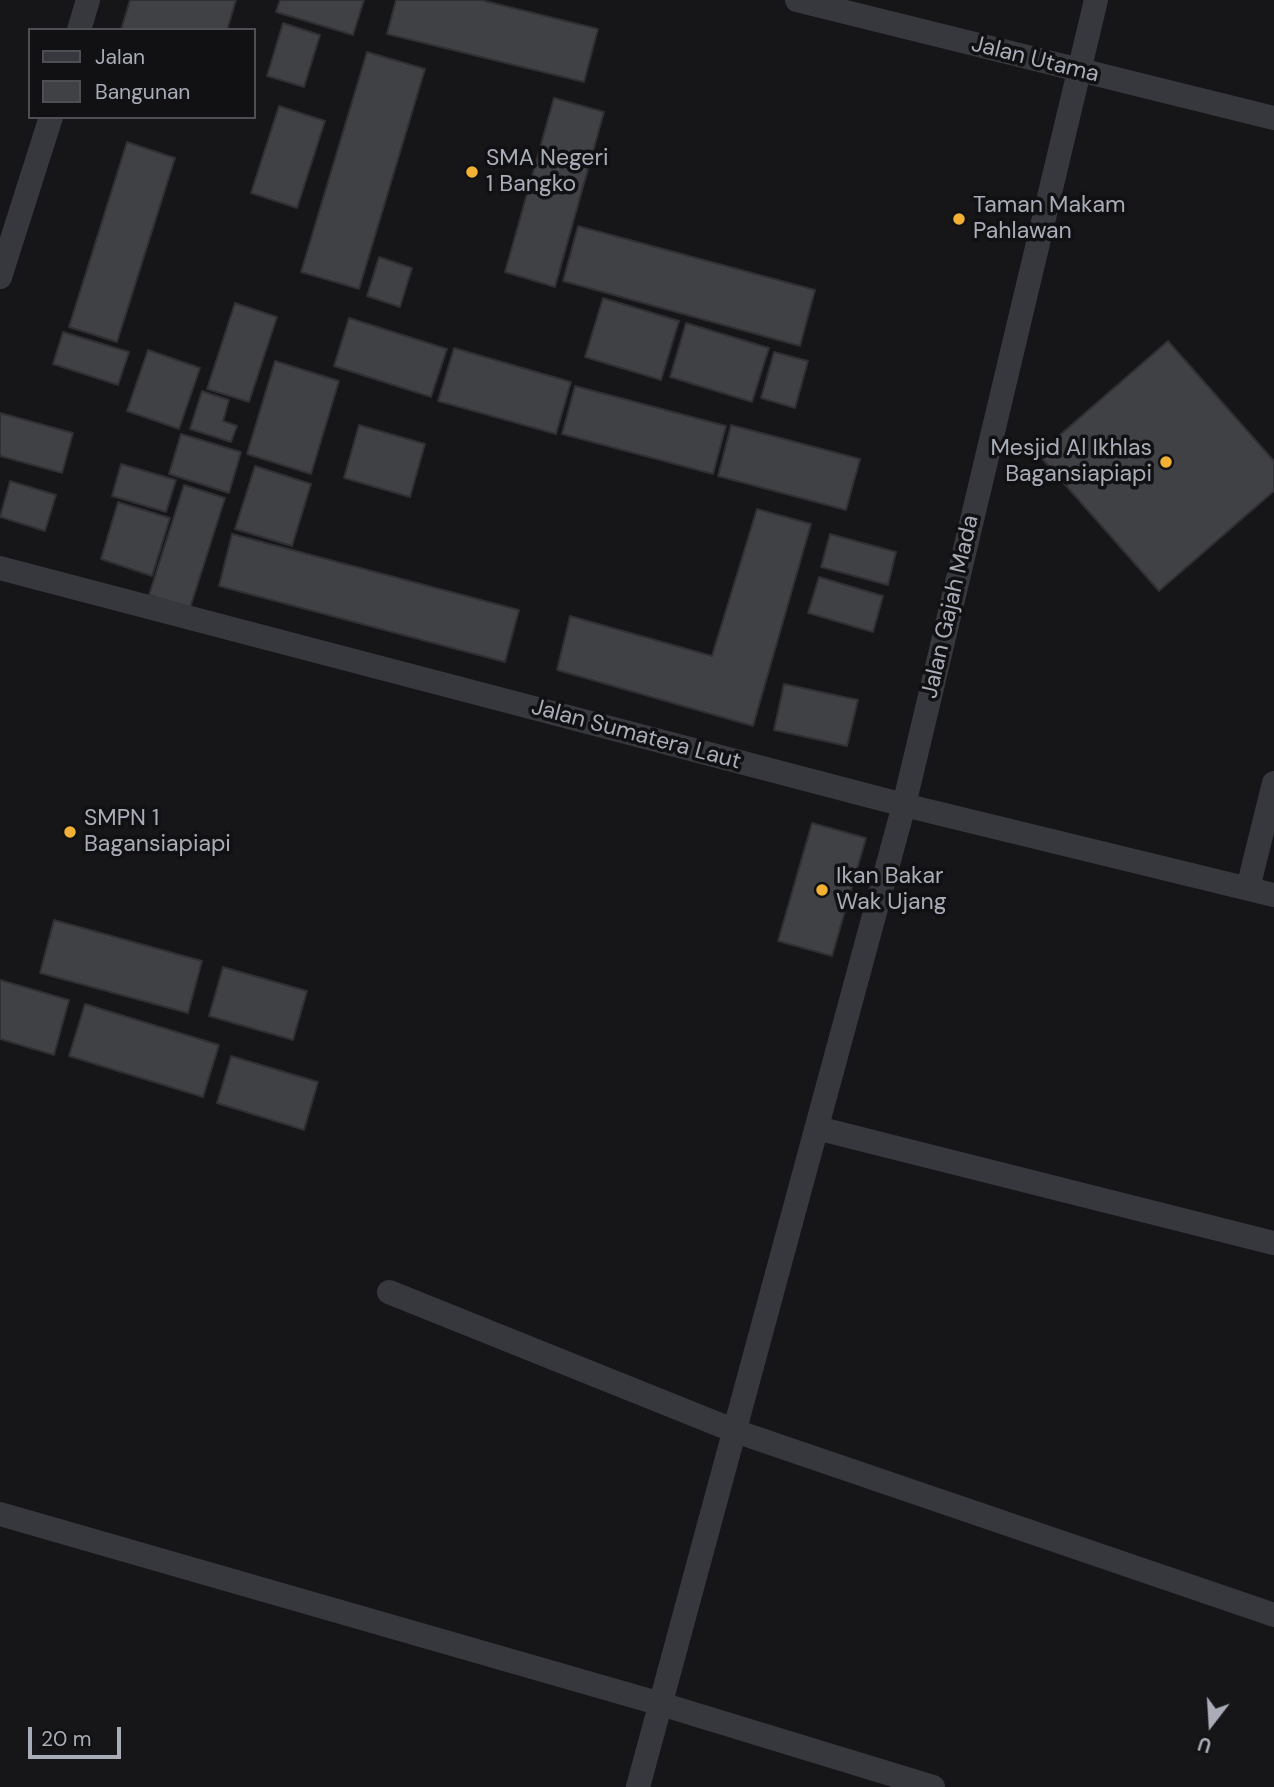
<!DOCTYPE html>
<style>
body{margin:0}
#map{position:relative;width:1274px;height:1787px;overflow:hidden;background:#161618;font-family:"DM Sans",sans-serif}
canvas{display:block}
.legend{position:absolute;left:28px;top:28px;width:228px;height:91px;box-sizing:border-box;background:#111113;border:2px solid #4d4f55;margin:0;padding:9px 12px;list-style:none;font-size:21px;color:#a8adb8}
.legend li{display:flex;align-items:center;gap:14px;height:35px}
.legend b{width:35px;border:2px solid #4d4f55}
.north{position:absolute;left:1176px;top:1689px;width:70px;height:70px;-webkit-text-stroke:5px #111113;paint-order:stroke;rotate:197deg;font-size:19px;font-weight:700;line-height:28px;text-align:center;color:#a8adb8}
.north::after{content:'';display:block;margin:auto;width:24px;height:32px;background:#a8adb8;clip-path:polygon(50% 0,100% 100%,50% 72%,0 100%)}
.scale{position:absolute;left:28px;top:1727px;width:93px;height:32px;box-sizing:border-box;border:4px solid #a8adb8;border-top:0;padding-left:9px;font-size:21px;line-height:24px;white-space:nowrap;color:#a8adb8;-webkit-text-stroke:5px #111113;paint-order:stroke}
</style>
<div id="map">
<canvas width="1274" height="1787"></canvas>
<ul class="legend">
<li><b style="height:9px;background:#37383d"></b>Jalan</li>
<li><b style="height:19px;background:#404145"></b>Bangunan</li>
</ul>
<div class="north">U</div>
<div class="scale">20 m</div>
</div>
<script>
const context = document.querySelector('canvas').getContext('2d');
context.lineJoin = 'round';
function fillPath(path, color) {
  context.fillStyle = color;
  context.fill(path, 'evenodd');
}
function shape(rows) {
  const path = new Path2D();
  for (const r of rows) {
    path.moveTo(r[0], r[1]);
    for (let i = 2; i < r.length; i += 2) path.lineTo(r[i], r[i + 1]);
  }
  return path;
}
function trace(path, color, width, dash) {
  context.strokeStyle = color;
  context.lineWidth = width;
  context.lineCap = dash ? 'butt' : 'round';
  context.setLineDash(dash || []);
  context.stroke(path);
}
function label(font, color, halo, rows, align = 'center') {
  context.font = font + ' "DM Sans",sans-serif';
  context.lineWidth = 7;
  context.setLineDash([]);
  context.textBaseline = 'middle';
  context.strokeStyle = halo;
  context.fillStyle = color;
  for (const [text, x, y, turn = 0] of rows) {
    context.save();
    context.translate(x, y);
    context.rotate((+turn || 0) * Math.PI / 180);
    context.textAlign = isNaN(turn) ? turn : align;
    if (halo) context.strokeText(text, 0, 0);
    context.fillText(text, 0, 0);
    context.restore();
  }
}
const building = shape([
 [130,0,236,0,227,30,121,30,130,0],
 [280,0,364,0,353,35,276,12,280,0],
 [396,0,481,0,598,29,584,82,387,34,396,0],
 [283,23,320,35,304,87,267,76,283,23],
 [367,52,425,69,359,289,301,272,367,52],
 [554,98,604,112,555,287,505,272,554,98],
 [279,106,325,121,297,208,251,193,279,106],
 [127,142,175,158,117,342,69,327,127,142],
 [578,226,815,290,800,346,563,281,578,226],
 [379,257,412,268,400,307,367,296,379,257],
 [603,298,679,321,661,380,585,357,603,298],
 [235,303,277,317,249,402,207,389,235,303],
 [349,318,447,349,431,397,334,366,349,318],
 [686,323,769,348,752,402,670,377,686,323],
 [63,332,129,352,118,385,53,364,63,332],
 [1168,341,1274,461,1274,491,1159,591,1038,454,1168,341],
 [454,348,571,382,556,434,438,401,454,348],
 [148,350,200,368,179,429,127,411,148,350],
 [774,352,808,361,795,408,761,398,774,352],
 [275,361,339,381,311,474,247,454,275,361],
 [575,386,726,426,713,474,562,434,575,386],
 [202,391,229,400,223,421,237,426,231,442,190,429,202,391],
 [0,413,73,433,62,473,0,456,0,413],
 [359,425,425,444,410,497,344,478,359,425],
 [731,425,860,459,846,510,718,476,731,425],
 [181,434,241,452,229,493,169,474,181,434],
 [121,464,176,480,166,512,112,496,121,464],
 [255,466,311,484,292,546,235,529,255,466],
 [10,481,56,495,45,531,0,517,10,481],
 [184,485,225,498,190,608,149,595,184,485],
 [118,502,170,518,152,576,101,559,118,502],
 [757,509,811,524,753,726,557,670,570,616,712,656,757,509],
 [232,534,519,610,505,662,219,586,232,534],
 [830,534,896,552,888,585,821,567,830,534],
 [819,577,883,596,873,632,808,613,819,577],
 [784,684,858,700,847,746,774,730,784,684],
 [812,823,866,838,832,956,778,941,812,823],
 [54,920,202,961,188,1013,40,973,54,920],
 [223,967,307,991,293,1040,209,1016,223,967],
 [0,980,69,1000,54,1055,0,1039,0,980],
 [85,1004,219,1045,203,1097,69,1056,85,1004],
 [231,1056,318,1082,304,1130,217,1103,231,1056]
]);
const street = shape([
 [797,0,1274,118],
 [79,30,88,0],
 [0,277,51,117],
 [0,568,904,805,1274,895],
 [1248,888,1274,783],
 [817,1128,1274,1243],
 [389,1292,735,1431,1274,1615],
 [0,1514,661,1704,933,1787],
 [638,1787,904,805,1096,0]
]);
const markers = [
 [472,172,7,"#f2b134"],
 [959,219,7,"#f2b134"],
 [1166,462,7,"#f2b134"],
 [70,832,7,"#f2b134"],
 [822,890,7,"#f2b134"]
];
const streetNames = [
 ["Jalan Utama",1035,60,14],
 ["Jalan Gajah Mada",951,607,-77],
 ["Jalan Sumatera Laut",636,735,15]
];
const poiNames = [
 ["SMA Negeri",486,159],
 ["1 Bangko",486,185],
 ["Taman Makam",973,206],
 ["Pahlawan",973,232],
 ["Mesjid Al Ikhlas",1152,449,"right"],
 ["Bagansiapiapi",1152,475,"right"],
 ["SMPN 1",84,819],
 ["Bagansiapiapi",84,845],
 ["Ikan Bakar",836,877],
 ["Wak Ujang",836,903]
];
fillPath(building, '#404145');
trace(building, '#303034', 2);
trace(street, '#37383d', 24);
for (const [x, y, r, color] of markers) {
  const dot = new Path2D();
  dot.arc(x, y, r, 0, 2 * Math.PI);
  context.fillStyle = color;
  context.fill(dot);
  trace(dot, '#111113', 2.5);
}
label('23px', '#a8adb8', '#111113', streetNames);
label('23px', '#a8adb8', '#111113', poiNames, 'left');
</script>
